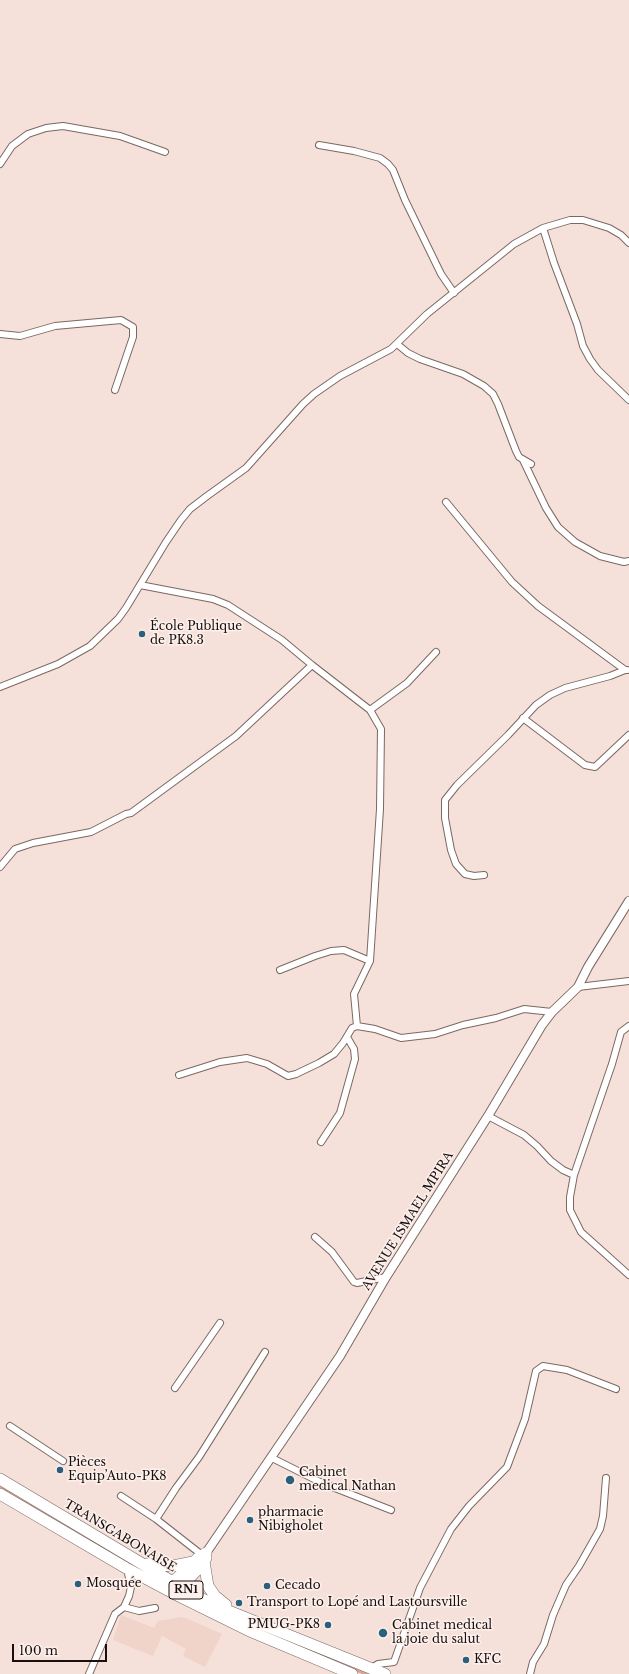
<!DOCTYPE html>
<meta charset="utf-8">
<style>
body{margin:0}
#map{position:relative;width:629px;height:1674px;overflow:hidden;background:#f6e1da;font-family:"Libre Baskerville",serif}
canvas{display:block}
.scale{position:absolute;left:12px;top:1644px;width:95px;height:18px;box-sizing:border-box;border:2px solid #17100e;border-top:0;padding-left:5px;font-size:12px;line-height:14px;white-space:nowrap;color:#17100e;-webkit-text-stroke:3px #fdf0ec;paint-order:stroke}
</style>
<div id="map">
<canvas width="629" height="1674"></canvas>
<div class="scale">100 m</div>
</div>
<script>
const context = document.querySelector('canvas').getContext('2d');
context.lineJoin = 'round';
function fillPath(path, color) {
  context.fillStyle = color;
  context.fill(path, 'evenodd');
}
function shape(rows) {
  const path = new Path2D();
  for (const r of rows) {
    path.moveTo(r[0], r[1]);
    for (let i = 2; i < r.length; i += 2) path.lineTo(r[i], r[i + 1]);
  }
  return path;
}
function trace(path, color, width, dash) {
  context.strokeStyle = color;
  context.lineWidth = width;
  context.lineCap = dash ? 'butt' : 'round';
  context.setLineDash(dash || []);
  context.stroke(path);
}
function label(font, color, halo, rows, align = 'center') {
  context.font = font + ' "Libre Baskerville",serif';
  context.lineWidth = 3;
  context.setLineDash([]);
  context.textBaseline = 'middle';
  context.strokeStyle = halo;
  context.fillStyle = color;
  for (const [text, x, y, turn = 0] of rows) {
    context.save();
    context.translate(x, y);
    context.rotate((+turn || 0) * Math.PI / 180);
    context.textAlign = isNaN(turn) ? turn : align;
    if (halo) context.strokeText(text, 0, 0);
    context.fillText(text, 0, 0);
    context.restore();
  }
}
const built = shape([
 [121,1615,154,1628,158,1621,181,1617,186,1618,222,1634,205,1667,183,1656,186,1649,162,1636,153,1656,113,1640]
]);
const green = shape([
 [0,1484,104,1546,103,1548,0,1488],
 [249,1624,304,1647,374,1674,362,1674,322,1658]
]);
const street = shape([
 [319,145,354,151,380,158,388,164,393,170,405,200,441,274,454,293],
 [0,164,12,146,28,134,46,128,63,126,120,136,165,152],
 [543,228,554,263,577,324,583,346,590,359,598,370,629,400],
 [0,334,20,336,55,326,121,320,133,327,133,337,115,390],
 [397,344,408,353,420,359,463,374,484,386,493,394,498,404,516,451,519,457,531,464],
 [523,460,546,508,558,527,575,542,600,556,624,562,629,561],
 [446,502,512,582,538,606,625,670,627,670],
 [140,585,213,599,228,605,282,640,312,665],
 [0,687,58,664,90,646,118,619,126,608,166,542,181,520,190,509,207,496,246,468,303,404,314,394,340,376,391,349,427,314,514,244,543,228,570,220,583,220,609,228,621,235,629,243],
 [370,710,407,683,436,652],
 [523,718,585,765,595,767,629,735],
 [0,867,15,849,33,843,91,832,126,814,131,813,236,736,312,665,370,710,381,729,380,809,370,961,354,994,357,1026],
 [484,875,474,876,465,874,456,864,451,850,445,818,445,800,457,785,508,735,536,705,550,695,565,688,610,676,625,670],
 [280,970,315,956,331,951,344,950,370,961],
 [578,987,629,981],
 [629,1026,621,1032,612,1064,574,1175,570,1197,570,1210,581,1232,629,1275],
 [179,1075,220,1062,247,1058,267,1064,288,1076,296,1074,319,1063,334,1054,343,1043,352,1028,357,1026,375,1029,401,1038,435,1034,463,1025,496,1018,524,1009,552,1012],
 [488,1116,524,1135,537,1146,551,1161,563,1170,574,1175],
 [321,1142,340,1113,355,1059,354,1049,347,1037],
 [315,1237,332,1252,354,1282,357,1283,386,1277],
 [175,1388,220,1323],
 [10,1426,63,1461],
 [272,1458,322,1483,391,1510],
 [121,1496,156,1519,202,1555],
 [156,1519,176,1488,199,1457,265,1352],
 [124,1607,139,1611,155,1608],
 [370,1669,378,1664,394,1662,420,1588,451,1529,469,1506,507,1467,525,1419,536,1371,543,1366,567,1370,616,1389],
 [89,1674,115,1614,124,1607,129,1596,131,1587,127,1569],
 [530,1674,533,1662,544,1644,553,1615,566,1585,579,1566,600,1529,603,1516,606,1478]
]);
const secondary = shape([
 [206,1553,340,1356,386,1277,488,1116,542,1025,552,1012,578,987,588,967,629,901]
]);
const highway = shape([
 [0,1479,186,1590,214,1605,385,1674],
 [0,1494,126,1568,175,1594,252,1632,352,1674],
 [204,1561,208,1586,215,1596,226,1605],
 [147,1564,173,1566,193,1562],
 [168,1587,198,1558,206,1553],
 [177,1591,199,1568,206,1558]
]);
const markers = [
 [142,634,4,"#2b5f7b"],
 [60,1470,4,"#2b5f7b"],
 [290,1480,5,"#2b5f7b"],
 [250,1520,4,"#2b5f7b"],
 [78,1584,4,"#2b5f7b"],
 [267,1586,4,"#2b5f7b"],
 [239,1603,4,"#2b5f7b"],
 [328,1625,4,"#2b5f7b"],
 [383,1633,5,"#2b5f7b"],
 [466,1660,4,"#2b5f7b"]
];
const shields = [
 [186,1590,34]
];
const shieldNames = [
 ["RN1",186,1590]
];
const poiNames = [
 ["École Publique",150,627],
 ["de PK8.3",150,641],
 ["Pièces",68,1463],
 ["Equip’Auto-PK8",68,1477],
 ["Cabinet",299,1473],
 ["medical Nathan",299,1487],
 ["pharmacie",258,1513],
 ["Nibigholet",258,1527],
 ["Mosquée",86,1584],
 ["Cecado",275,1586],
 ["Transport to Lopé and Lastoursville",247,1603],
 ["PMUG-PK8",320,1625,"right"],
 ["Cabinet medical",392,1626],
 ["la joie du salut",392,1640],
 ["KFC",474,1660]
];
const streetNames = [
 ["AVENUE ISMAEL MPIRA",408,1221,-58],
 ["TRANSGABONAISE",120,1536,31]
];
fillPath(built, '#f0d3c9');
fillPath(green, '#d9a594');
trace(street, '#7b6862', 8);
trace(secondary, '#7b6862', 10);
trace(highway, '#7b6862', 12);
trace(street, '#fff', 6);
trace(secondary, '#fff', 8);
trace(highway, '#fff', 11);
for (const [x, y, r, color] of markers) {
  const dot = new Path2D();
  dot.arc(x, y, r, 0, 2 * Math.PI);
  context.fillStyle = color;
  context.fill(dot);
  trace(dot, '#fdf0ec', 1.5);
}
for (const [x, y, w] of shields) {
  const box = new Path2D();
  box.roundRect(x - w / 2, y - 9, w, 18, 3);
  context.fillStyle = '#fdf0ec';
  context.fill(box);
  trace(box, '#17100e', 1);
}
label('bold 11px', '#17100e', null, shieldNames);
label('12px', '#17100e', '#fdf0ec', poiNames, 'left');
label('12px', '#17100e', '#fdf0ec', streetNames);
</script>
